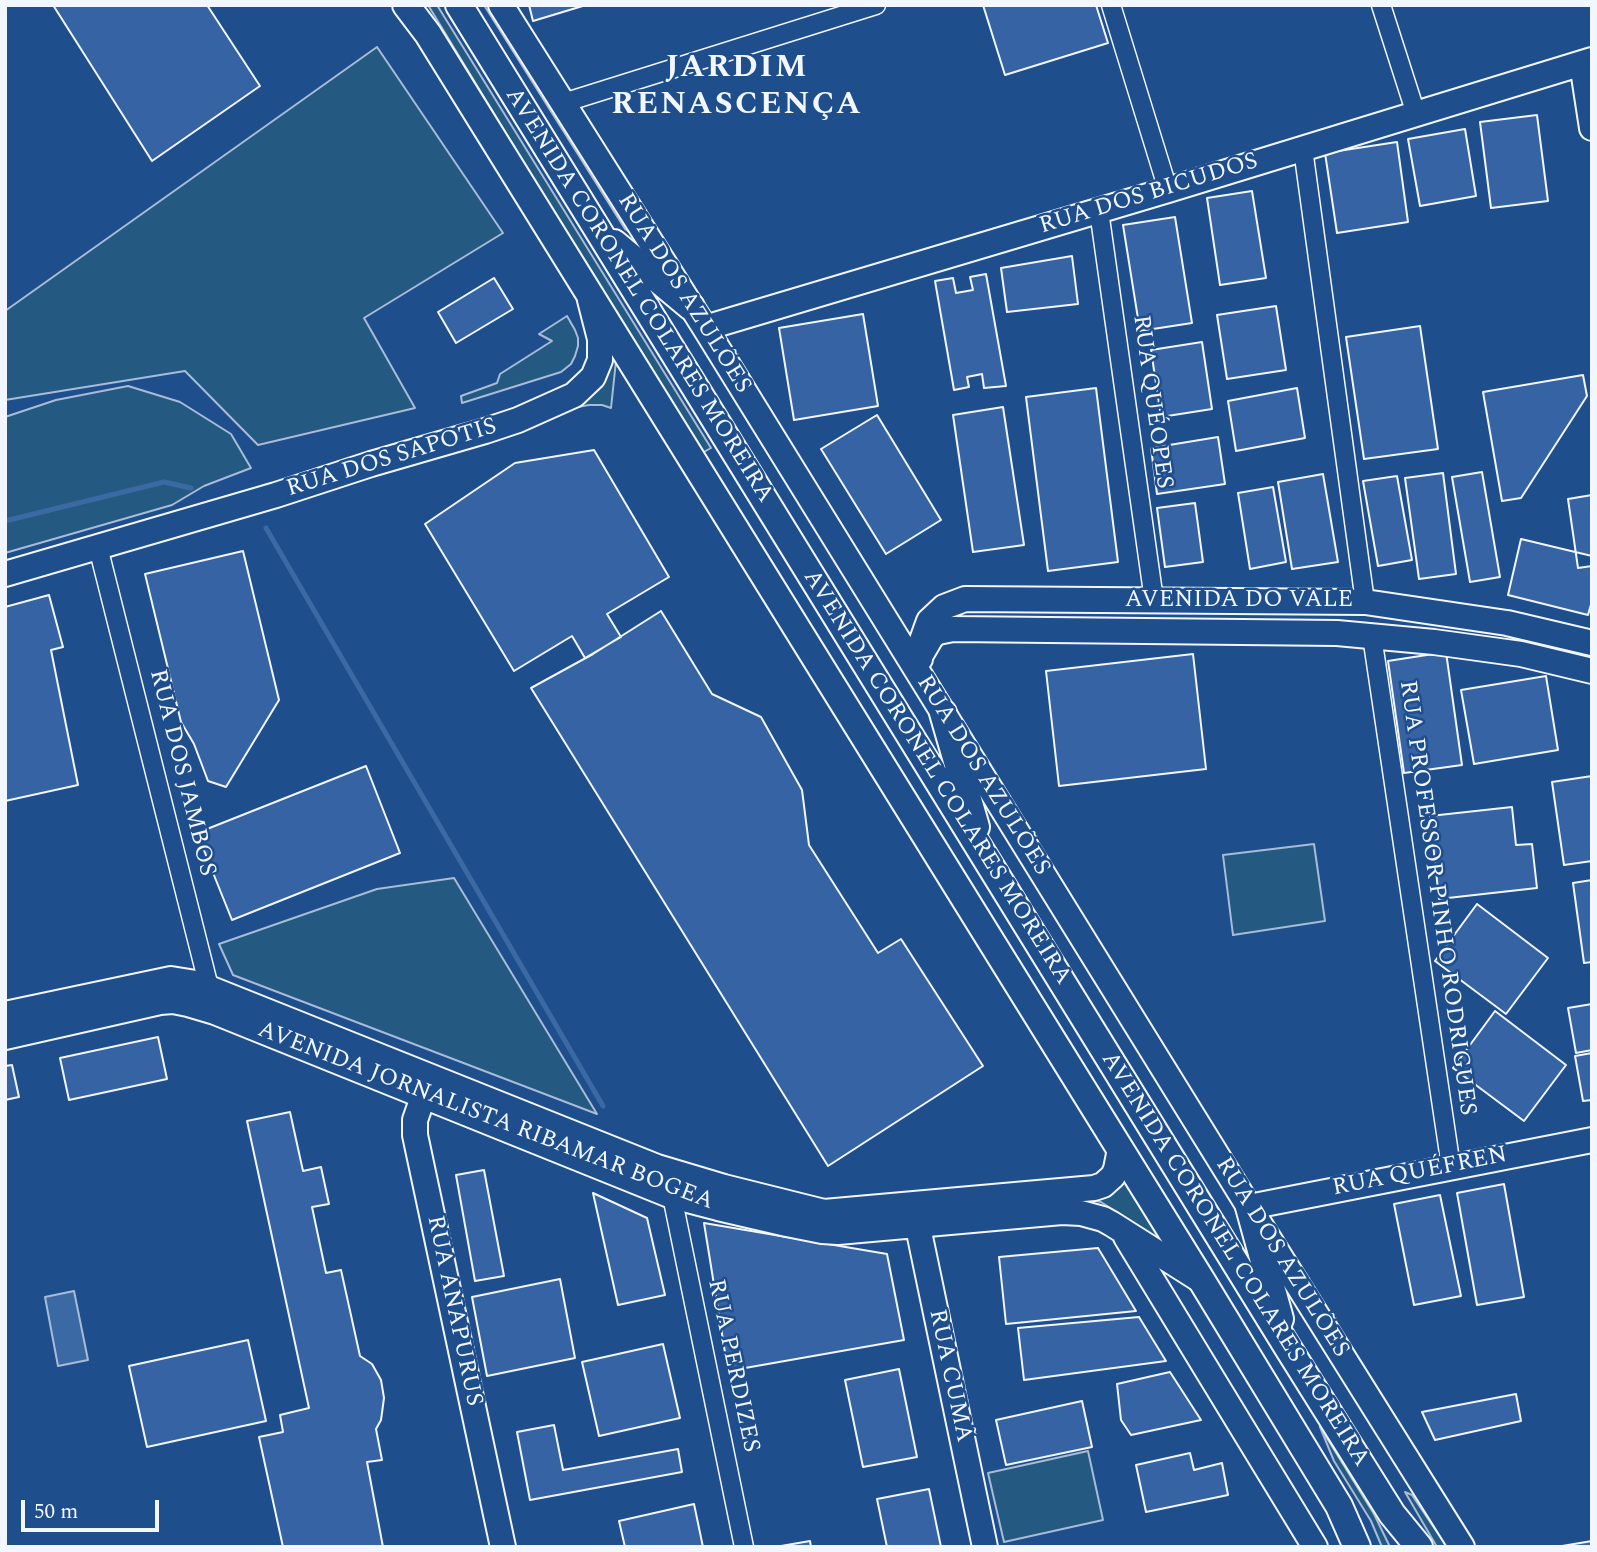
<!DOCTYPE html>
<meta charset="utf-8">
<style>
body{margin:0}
#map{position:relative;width:1597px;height:1552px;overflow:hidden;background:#1f4e8c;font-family:Spectral,serif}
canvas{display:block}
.frame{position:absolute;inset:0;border:7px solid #f2f6ff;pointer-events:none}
.scale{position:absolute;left:21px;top:1500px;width:138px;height:32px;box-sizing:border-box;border:4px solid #f2f6ff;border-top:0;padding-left:9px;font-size:21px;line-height:24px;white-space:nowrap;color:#f2f6ff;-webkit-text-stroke:5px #1f4e8c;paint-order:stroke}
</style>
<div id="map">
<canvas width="1597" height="1552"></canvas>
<div class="frame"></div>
<div class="scale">50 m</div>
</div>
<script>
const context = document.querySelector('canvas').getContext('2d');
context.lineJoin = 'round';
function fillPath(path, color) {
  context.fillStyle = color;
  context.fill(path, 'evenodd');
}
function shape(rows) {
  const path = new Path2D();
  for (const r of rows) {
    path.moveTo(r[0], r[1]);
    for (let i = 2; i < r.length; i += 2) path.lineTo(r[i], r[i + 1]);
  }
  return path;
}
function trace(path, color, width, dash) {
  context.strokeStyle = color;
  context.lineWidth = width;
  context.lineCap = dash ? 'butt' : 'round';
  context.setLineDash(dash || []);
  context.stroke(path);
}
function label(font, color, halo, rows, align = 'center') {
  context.font = font + ' Spectral,serif';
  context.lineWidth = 5;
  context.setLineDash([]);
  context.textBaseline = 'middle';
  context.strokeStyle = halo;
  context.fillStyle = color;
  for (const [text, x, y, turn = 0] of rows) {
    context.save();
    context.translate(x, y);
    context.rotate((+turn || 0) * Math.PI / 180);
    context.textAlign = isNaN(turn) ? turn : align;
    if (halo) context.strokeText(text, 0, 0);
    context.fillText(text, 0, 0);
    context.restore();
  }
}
const green = shape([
 [428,5,437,5,711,448,702,453,592,275,428,5],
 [484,5,489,5,643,242,625,229,484,5],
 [377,47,503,233,364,318,415,408,258,445,185,371,5,400,5,311,377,47],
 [567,316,575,330,578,338,578,346,575,356,571,364,561,372,462,403,461,396,497,383,500,374,552,341,539,334,567,316],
 [609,358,616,361,611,408,602,405,589,405,572,408,609,358],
 [128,386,180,402,231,434,251,468,204,486,172,505,5,553,5,417,56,400,128,386],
 [1314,844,1325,921,1233,935,1223,855,1314,844],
 [454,878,597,1114,233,975,219,944,377,889,454,878],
 [1124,1177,1169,1247,1101,1202,1083,1198,1124,1177],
 [1320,1427,1374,1514,1390,1547,1382,1547,1371,1521,1334,1461,1320,1427],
 [1088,1451,1103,1520,1004,1542,988,1473,1088,1451],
 [1405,1492,1412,1495,1447,1547,1437,1547,1405,1492]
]);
const water = shape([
 [74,1291,88,1360,58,1366,45,1297,74,1291]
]);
const stream = shape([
 [5,521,164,482,191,488],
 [266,528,603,1106]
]);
const building = shape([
 [53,5,207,5,260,86,152,161,53,5],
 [529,5,586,5,533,21,529,5],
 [983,5,1096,5,1108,43,1005,75,983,5],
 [1537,115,1548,201,1491,208,1480,122,1537,115],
 [1465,129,1476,196,1420,206,1408,139,1465,129],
 [1397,142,1408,222,1337,233,1325,153,1397,142],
 [1252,191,1266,278,1220,285,1207,198,1252,191],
 [1175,217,1192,323,1140,331,1123,225,1175,217],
 [1072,256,1078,304,1007,312,1001,268,1072,256],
 [986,274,1006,386,984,388,982,374,967,377,969,387,954,390,935,281,953,278,956,293,973,290,970,277,986,274],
 [494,278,513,309,456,343,438,312,494,278],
 [1276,306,1286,370,1227,379,1217,315,1276,306],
 [863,314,878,406,794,420,779,328,863,314],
 [1420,326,1438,449,1364,459,1346,337,1420,326],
 [1202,342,1212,409,1161,417,1151,350,1202,342],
 [1583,375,1587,396,1521,498,1502,501,1483,392,1583,375],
 [1096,388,1118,562,1048,571,1026,397,1096,388],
 [1297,388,1305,438,1236,451,1228,401,1297,388],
 [1003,407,1024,545,973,552,953,415,1003,407],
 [877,415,941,520,886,554,821,449,877,415],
 [1218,437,1225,484,1157,494,1151,448,1218,437],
 [594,450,669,577,607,614,621,637,585,658,572,636,514,671,425,524,515,463,594,450],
 [1482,472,1500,577,1470,582,1452,477,1482,472],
 [1443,473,1456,574,1419,579,1405,478,1443,473],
 [1323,474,1338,562,1292,569,1278,482,1323,474],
 [1397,476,1412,560,1378,566,1363,481,1397,476],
 [1273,487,1286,562,1250,569,1238,493,1273,487],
 [1592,495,1592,566,1578,568,1568,499,1592,495],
 [1195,503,1203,562,1165,567,1157,508,1195,503],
 [1521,539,1592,556,1592,601,1588,615,1508,595,1521,539],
 [243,551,279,700,226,787,208,781,194,744,181,722,145,574,243,551],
 [49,595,63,647,51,650,78,785,5,801,5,607,49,595],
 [661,611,712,694,761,717,802,790,809,845,878,953,901,939,983,1066,828,1166,531,688,593,654,661,611],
 [1446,652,1462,765,1404,773,1388,661,1446,652],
 [1193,654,1206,769,1059,786,1046,671,1193,654],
 [1546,676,1558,750,1474,764,1461,690,1546,676],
 [366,766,400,853,232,920,197,833,366,766],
 [1592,776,1592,861,1564,865,1552,782,1592,776],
 [1512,807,1516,845,1532,844,1537,888,1439,899,1430,816,1512,807],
 [1592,880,1592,962,1584,963,1573,883,1592,880],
 [1477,904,1548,958,1506,1014,1435,961,1477,904],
 [1592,1004,1592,1050,1576,1053,1568,1008,1592,1004],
 [1495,1011,1566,1065,1524,1121,1453,1068,1495,1011],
 [158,1037,167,1079,69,1100,60,1058,158,1037],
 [1592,1053,1592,1100,1583,1101,1575,1056,1592,1053],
 [12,1065,19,1097,5,1100,5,1066,12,1065],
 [290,1112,303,1171,321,1167,329,1204,312,1207,326,1273,341,1270,360,1356,372,1364,381,1380,384,1398,381,1420,376,1429,382,1460,367,1462,383,1547,283,1547,259,1437,283,1432,280,1415,309,1408,247,1121,290,1112],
 [484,1170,504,1276,475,1281,456,1175,484,1170],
 [1504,1184,1524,1297,1477,1305,1457,1193,1504,1184],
 [593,1193,647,1218,665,1295,618,1305,593,1193],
 [1440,1195,1461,1296,1414,1305,1394,1204,1440,1195],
 [704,1223,887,1254,904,1340,728,1371,704,1223],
 [1098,1248,1136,1311,1006,1324,999,1257,1098,1248],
 [560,1279,575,1358,487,1376,472,1297,560,1279],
 [1139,1317,1166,1361,1024,1380,1018,1328,1139,1317],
 [248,1340,266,1421,147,1447,129,1366,248,1340],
 [663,1344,680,1418,599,1436,582,1362,663,1344],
 [899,1369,917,1457,863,1467,845,1380,899,1369],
 [1170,1372,1201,1420,1131,1435,1121,1420,1117,1384,1170,1372],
 [1516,1394,1521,1421,1435,1440,1422,1412,1516,1394],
 [1082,1401,1092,1447,1006,1465,996,1420,1082,1401],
 [554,1425,563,1470,678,1449,682,1472,530,1500,517,1432,554,1425],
 [1190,1453,1194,1470,1222,1463,1228,1495,1146,1512,1136,1465,1190,1453],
 [929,1489,941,1547,887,1547,877,1499,929,1489],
 [694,1504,703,1547,625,1547,619,1521,694,1504],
 [810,1541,811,1547,781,1547,781,1546,810,1541],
 [1592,1541,1592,1547,1556,1547,1592,1541]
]);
const street = shape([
 [1111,5,1168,190],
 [1381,5,1416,114],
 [563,103,876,5],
 [1303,149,1365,602],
 [1099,211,1154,600],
 [98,547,211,995],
 [1372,636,1451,1167],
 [672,1196,744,1547]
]);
const secondary = shape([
 [501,5,705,328,1249,1207,1462,1547],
 [1582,63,1592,128],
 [705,328,1168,190,1592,60],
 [5,574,276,495,371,464,485,431,518,420,574,395,593,377,600,360,600,339,590,300],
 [922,653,932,636,938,632,953,629,1337,633,1434,642,1521,654,1592,671],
 [920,659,921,643,929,621,944,607,965,599,1365,602,1507,623,1592,643],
 [5,1014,171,979,196,983,657,1167,724,1187,824,1212,1094,1188,1103,1185,1113,1176,1116,1169,1120,1149],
 [5,1037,160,1002,173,1001,188,1004,215,1012,672,1196,718,1208,787,1224,822,1231,838,1232,1062,1212,1081,1213,1103,1219,1112,1224,1202,1281],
 [428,1083,415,1120,415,1135,503,1547],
 [1249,1207,1592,1140],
 [914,1208,985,1547],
 [1126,1237,1315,1547]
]);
const primary = shape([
 [406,5,428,34,1202,1281,1339,1506,1357,1547],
 [459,5,1288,1348,1392,1514,1419,1547],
 [614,243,691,307],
 [943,713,976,827],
 [1249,1207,1280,1319]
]);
const streetNames = [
 ["RUA DOS BICUDOS",1149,195,-17],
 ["RUA DOS AZULÕES",683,294,58],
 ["AVENIDA CORONEL COLARES MOREIRA",638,296,58],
 ["RUA QUÉOPES",1151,402,82],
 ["RUA DOS SAPOTIS",392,459,-17],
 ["AVENIDA DO VALE",1239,601],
 ["RUA DOS JAMBOS",181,773,76],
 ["RUA DOS AZULÕES",982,776,58],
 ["AVENIDA CORONEL COLARES MOREIRA",936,778,58],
 ["RUA PROFESSOR PINHO RODRIGUES",1436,898,82],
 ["AVENIDA JORNALISTA RIBAMAR BOGEA",485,1117,21],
 ["RUA QUÉFREN",1420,1173,-11],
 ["RUA DOS AZULÕES",1281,1258,58],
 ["AVENIDA CORONEL COLARES MOREIRA",1234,1260,58],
 ["RUA ANAPURUS",453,1311,78],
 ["RUA PERDIZES",732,1366,78],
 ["RUA CUMÃ",949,1376,78]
];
const districtNames = [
 ["JARDIM",737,70],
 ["RENASCENÇA",737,107]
];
fillPath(green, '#245a82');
trace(green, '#a8bbd7', 2);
fillPath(water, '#3b69a3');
trace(water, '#a8bbd7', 2);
trace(stream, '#3b69a3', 5);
fillPath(building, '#3563a3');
trace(building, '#f2f6ff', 2);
trace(street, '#f2f6ff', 21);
trace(secondary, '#f2f6ff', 28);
trace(primary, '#f2f6ff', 30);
trace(street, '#1f4e8c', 18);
trace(secondary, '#1f4e8c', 24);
trace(primary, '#1f4e8c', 26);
label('24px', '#f2f6ff', '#1f4e8c', streetNames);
context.letterSpacing = '2px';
label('bold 32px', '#f2f6ff', '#1f4e8c', districtNames);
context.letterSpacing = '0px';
</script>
